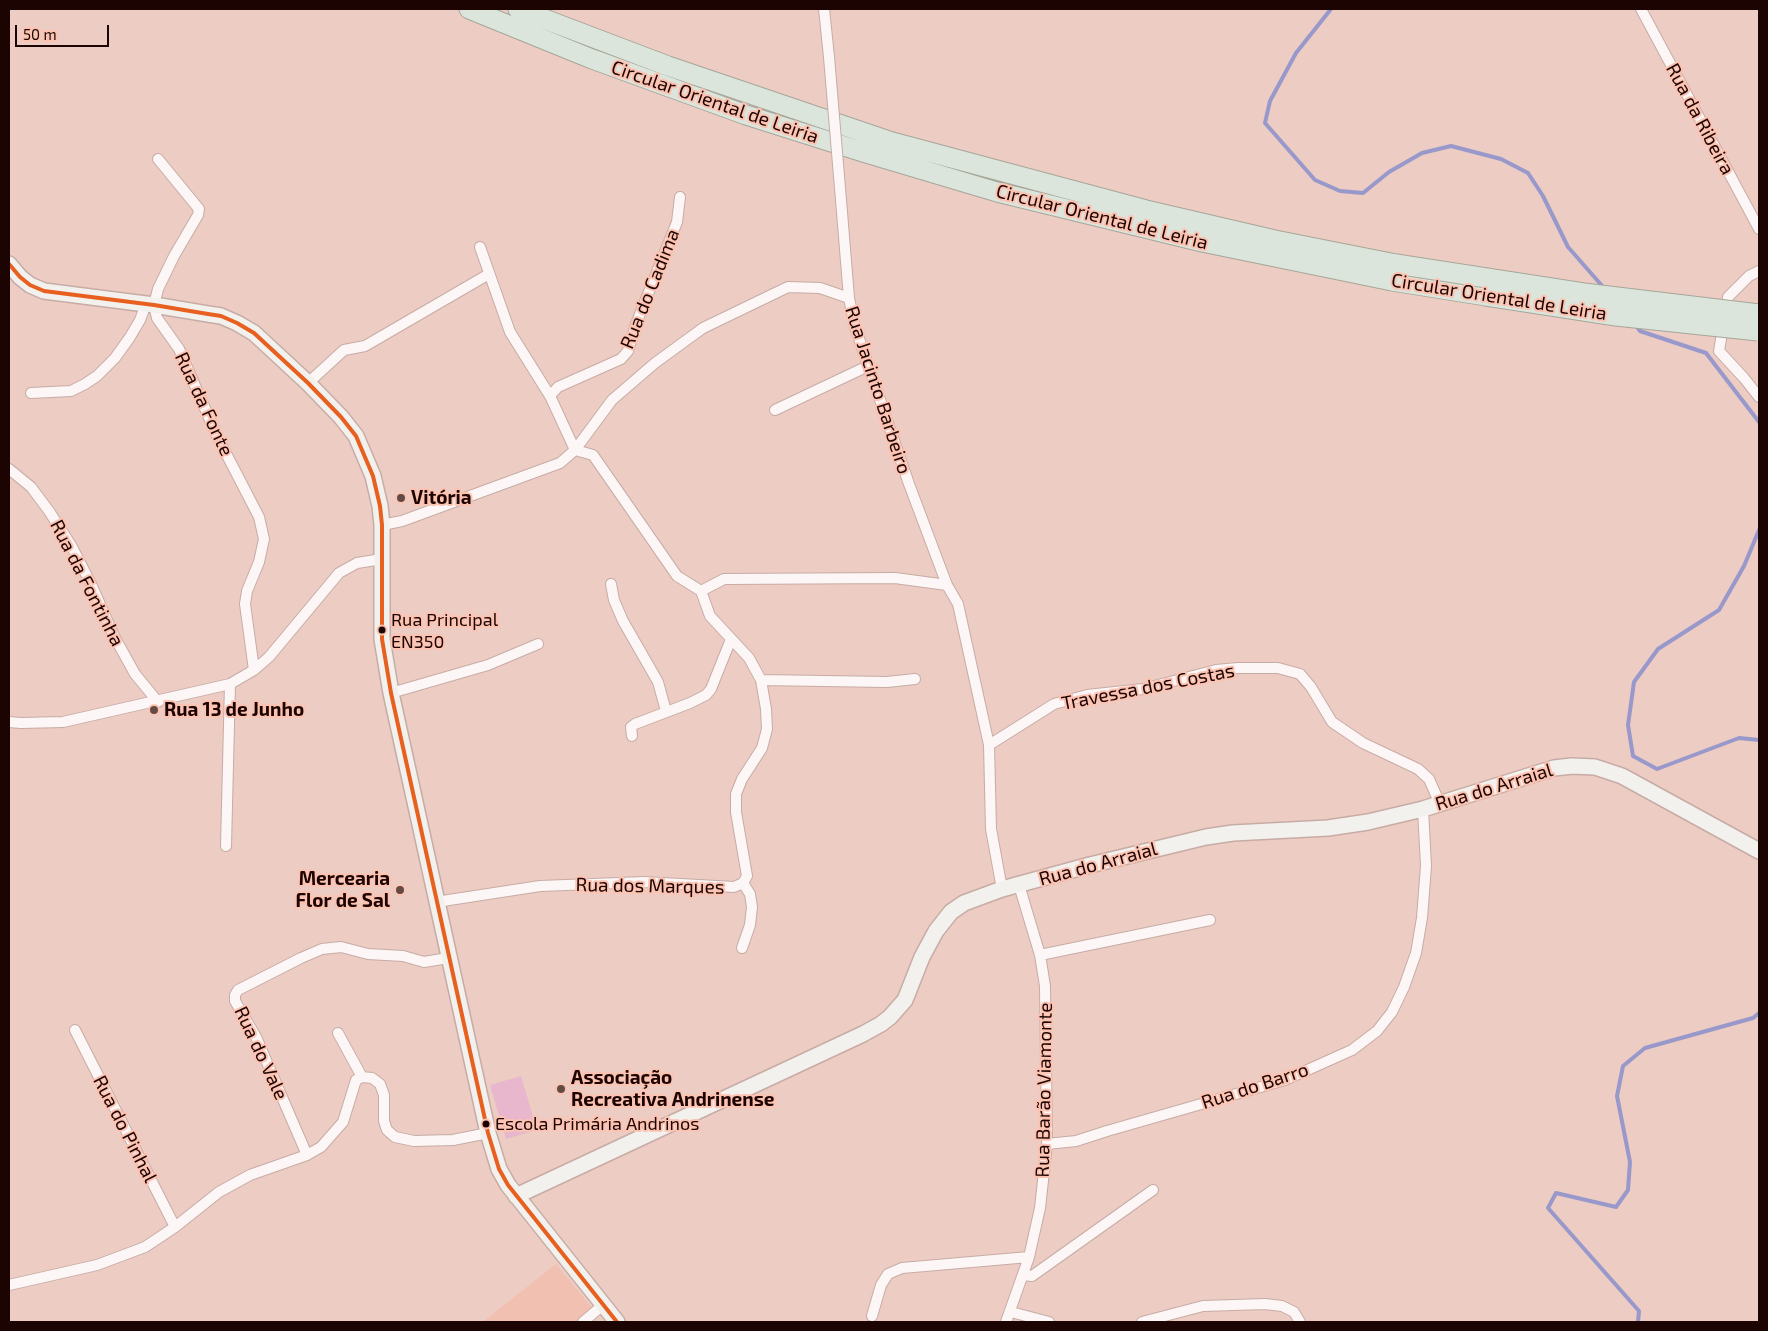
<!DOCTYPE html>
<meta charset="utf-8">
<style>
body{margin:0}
#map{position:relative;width:1768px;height:1331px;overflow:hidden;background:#ecccc3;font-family:"Exo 2",sans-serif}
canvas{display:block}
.frame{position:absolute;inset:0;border:10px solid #1b0401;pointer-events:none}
.scale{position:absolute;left:15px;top:25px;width:94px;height:22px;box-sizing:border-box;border:2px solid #1b0401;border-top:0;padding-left:6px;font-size:15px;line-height:18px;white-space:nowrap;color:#1b0401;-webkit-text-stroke:4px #fdc3b2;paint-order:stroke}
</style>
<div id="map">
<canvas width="1768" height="1331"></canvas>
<div class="frame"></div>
<div class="scale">50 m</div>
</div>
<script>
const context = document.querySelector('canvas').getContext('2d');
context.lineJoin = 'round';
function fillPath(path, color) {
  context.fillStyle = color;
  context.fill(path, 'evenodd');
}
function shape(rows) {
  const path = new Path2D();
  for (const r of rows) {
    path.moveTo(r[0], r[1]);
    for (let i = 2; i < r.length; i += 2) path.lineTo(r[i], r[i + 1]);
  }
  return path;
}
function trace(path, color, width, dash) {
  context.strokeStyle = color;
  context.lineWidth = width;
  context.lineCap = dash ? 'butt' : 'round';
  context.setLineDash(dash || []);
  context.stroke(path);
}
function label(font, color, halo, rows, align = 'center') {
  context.font = font + ' "Exo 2",sans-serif';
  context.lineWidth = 4;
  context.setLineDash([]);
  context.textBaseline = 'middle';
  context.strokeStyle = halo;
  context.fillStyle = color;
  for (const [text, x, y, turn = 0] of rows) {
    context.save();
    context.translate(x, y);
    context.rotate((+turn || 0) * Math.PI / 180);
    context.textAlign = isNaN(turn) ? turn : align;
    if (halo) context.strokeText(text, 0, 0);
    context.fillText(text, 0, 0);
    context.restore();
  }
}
const built = shape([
 [556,1264,594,1310,579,1322,485,1322,484,1321]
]);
const green = shape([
 [521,1076,537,1130,506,1139,490,1085]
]);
const stream = shape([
 [1331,9,1296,53,1270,101,1265,123,1315,180,1340,191,1363,193,1389,172,1422,153,1451,146,1501,159,1528,173,1543,196,1568,247,1604,288],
 [1635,324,1640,331,1706,353,1759,422],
 [1759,530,1744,566,1719,610,1658,649,1634,682,1628,725,1633,756,1657,769,1739,738,1759,740],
 [1638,1322,1639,1311,1548,1208,1556,1193,1616,1207,1628,1190,1630,1162,1617,1096,1623,1066,1645,1048,1753,1018,1759,1013]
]);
const street = shape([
 [824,9,829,57],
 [1641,9,1759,229],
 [158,159,199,209,198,215,174,256,158,289,154,305,157,318,179,349,217,436,259,517,264,539,259,562,247,591,245,604,254,670],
 [841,200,849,298],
 [480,247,510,332,550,396,575,450,593,455,677,576,701,591],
 [1759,271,1749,276,1728,297,1719,351,1744,378,1759,397],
 [308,383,344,350,365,346,489,274],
 [31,393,71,391,85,384,97,376,115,358,130,337,140,320,146,304],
 [550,396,558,387,621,359,628,351,636,324,677,222,680,197],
 [775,410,868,366],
 [9,469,31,487,49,511,72,547,91,584,114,636,135,674,158,702],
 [382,525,402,521,560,463,575,450,612,400,655,363,703,328,788,287,820,288,849,298,855,327,909,484,947,585,958,604,989,745,991,829,1002,889],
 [611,584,614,600,623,621,658,682,666,711],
 [761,680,887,682,915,679],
 [391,693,488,665,538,644],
 [9,722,21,723,63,722,230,684,254,670,269,657,339,573,357,563,382,559],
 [632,736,631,727,635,724,690,703,706,695,711,689,731,639],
 [989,745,1054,704,1087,695,1143,689,1216,670,1238,668,1278,668,1300,674,1311,687,1332,722,1363,743,1418,769,1429,779,1440,804],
 [226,846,230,684],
 [436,902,540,886,645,882,734,887,743,883,747,876,736,812,736,794,742,779,762,748,767,729,766,709,761,680,749,658,710,616,701,591,724,579,895,578,947,585],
 [742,948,750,925,752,907,750,894,743,883],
 [1040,955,1210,920],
 [75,1030,175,1227],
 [338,1033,362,1077],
 [1047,1144,1076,1141,1107,1131,1285,1080,1352,1050,1377,1031,1392,1012,1404,987,1416,953,1422,918,1426,866,1423,809],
 [307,1155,256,1037,235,1001,235,995,238,990,301,958,322,949,341,947,368,954,403,956,424,962,448,958],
 [1023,1275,1032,1276,1153,1190],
 [9,1285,97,1265,145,1247,175,1227,219,1192,250,1175,307,1155,321,1147,343,1122,356,1080,362,1077,372,1078,380,1084,384,1095,384,1121,387,1130,395,1137,414,1141,453,1140,488,1133],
 [1011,1312,1049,1322],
 [872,1316,881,1285,888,1274,902,1268,1029,1257],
 [583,1322,603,1305],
 [1006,1322,1029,1257,1040,1208,1047,1144,1045,986,1040,955,1019,885],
 [1142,1322,1203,1306,1265,1304,1282,1306,1294,1312,1300,1322]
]);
const secondary = shape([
 [9,264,20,277,30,285,44,291,154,305,208,314,221,316,237,323,254,333,308,383,341,417,356,436,373,476,380,506,382,525,382,639,391,693,488,1133,499,1169,508,1185,617,1322],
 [516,1196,863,1034,881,1024,890,1017,905,1000,922,957,936,931,951,912,964,903,1002,889,1090,865,1206,837,1233,833,1328,828,1368,822,1423,809,1554,768,1572,766,1595,767,1622,776,1759,851]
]);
const highway = shape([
 [469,9,592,59,746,115,866,153,997,192,1202,242,1392,281,1486,296],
 [518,9,668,66,892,142,1146,210,1275,240,1396,264]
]);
const streetBridge = shape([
 [829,57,841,200]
]);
const highwayBridge = shape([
 [1396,264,1584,293,1759,314],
 [1486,296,1616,316,1758,331]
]);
const bus1 = shape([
 [9,264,20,277,30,285,44,291,154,305,208,314,221,316,237,323,254,333,308,383,341,417,356,436,373,476,380,506,382,525,382,639,391,693,488,1133,499,1169,508,1185,617,1322]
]);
const markers = [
 [401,498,5,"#644a45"],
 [382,630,4.5,"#1b0401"],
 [154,710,5,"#644a45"],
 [400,890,5,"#644a45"],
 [561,1089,5,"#644a45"],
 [486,1124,4.5,"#1b0401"]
];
const busNames = [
 ["Rua Principal",391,620],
 ["EN350",391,642],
 ["Escola Primária Andrinos",495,1124]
];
const streetNames = [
 ["Circular Oriental de Leiria",715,102,19],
 ["Rua da Ribeira",1700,119,62],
 ["Circular Oriental de Leiria",1102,217,14],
 ["Rua do Cadima",650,289,-68],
 ["Circular Oriental de Leiria",1499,297,9],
 ["Rua Jacinto Barbeiro",878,390,72],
 ["Rua da Fonte",204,404,65],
 ["Rua da Fontinha",87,583,63],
 ["Travessa dos Costas",1148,687,-11],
 ["Rua do Arraial",1494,787,-17],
 ["Rua do Arraial",1098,864,-15],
 ["Rua dos Marques",650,886,1],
 ["Rua do Vale",261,1053,65],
 ["Rua do Barro",1255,1086,-18],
 ["Rua Barão Viamonte",1044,1090,-89],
 ["Rua do Pinhal",125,1129,63]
];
const poiNames = [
 ["Vitória",411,498],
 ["Rua 13 de Junho",164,710],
 ["Mercearia",390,879,"right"],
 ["Flor de Sal",390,901,"right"],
 ["Associação",571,1078],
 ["Recreativa Andrinense",571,1100]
];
fillPath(built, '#f2c0b1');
fillPath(green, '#e9b7cd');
trace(stream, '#9998cb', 4);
trace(street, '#c7aca5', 12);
trace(secondary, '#c7aca5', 18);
trace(highway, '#a7a699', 21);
trace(street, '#fcf7f6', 10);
trace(secondary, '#f3f1ee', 15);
trace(highway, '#dbe5dc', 19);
trace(streetBridge, '#c7aca5', 12, []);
trace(highwayBridge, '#a7a699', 21, []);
trace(streetBridge, '#fcf7f6', 10);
trace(highwayBridge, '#dbe5dc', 19);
trace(bus1, '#e76020', 4);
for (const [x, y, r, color] of markers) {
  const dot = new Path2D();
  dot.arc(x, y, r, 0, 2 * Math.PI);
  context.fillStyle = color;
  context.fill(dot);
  trace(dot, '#fdc3b2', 2);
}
label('18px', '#1b0401', '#fdc3b2', busNames, 'left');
label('19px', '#1b0401', '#fdc3b2', streetNames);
label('bold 19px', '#1b0401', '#fdc3b2', poiNames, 'left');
</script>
